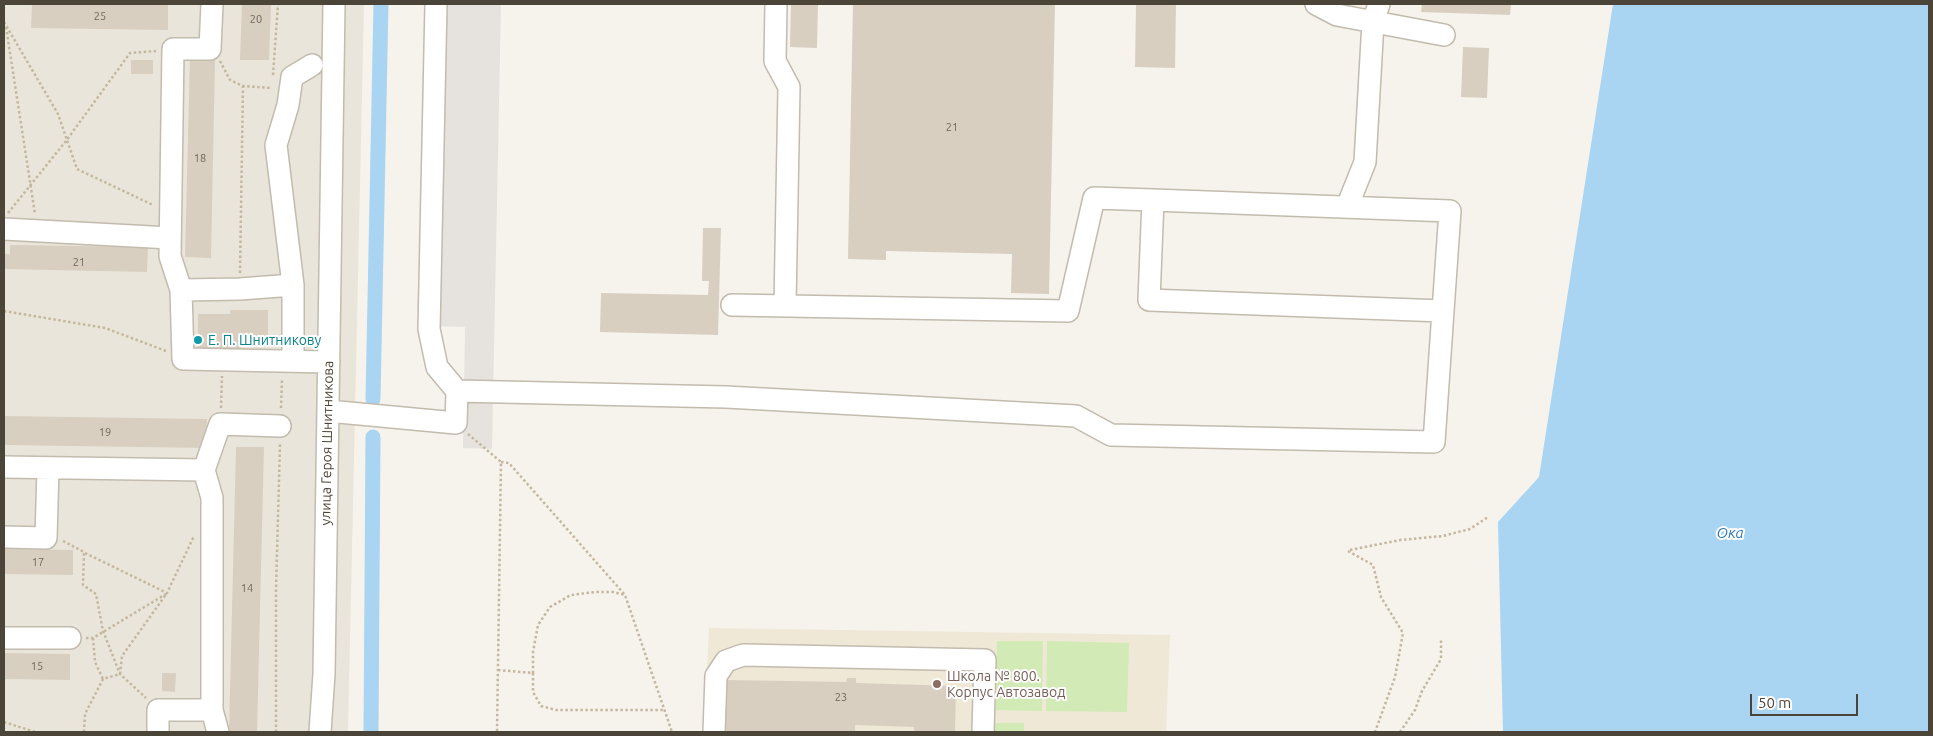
<!DOCTYPE html>
<meta charset="utf-8">
<style>
body{margin:0}
#map{position:relative;width:1933px;height:736px;overflow:hidden;background:#f6f3ec;font-family:Ubuntu,sans-serif}
canvas{display:block}
.frame{position:absolute;inset:0;border:5px solid #4b4439;pointer-events:none}
.scale{position:absolute;left:1750px;top:694px;width:108px;height:22px;box-sizing:border-box;border:2px solid #4b4439;border-top:0;padding-left:6px;font-size:15px;line-height:18px;white-space:nowrap;color:#4b4439;-webkit-text-stroke:4px #fff;paint-order:stroke}
</style>
<div id="map">
<canvas width="1933" height="736"></canvas>
<div class="frame"></div>
<div class="scale">50 m</div>
</div>
<script>
const context = document.querySelector('canvas').getContext('2d');
context.lineJoin = 'round';
function fillPath(path, color) {
  context.fillStyle = color;
  context.fill(path, 'evenodd');
}
function shape(rows) {
  const path = new Path2D();
  for (const r of rows) {
    path.moveTo(r[0], r[1]);
    for (let i = 2; i < r.length; i += 2) path.lineTo(r[i], r[i + 1]);
  }
  return path;
}
function trace(path, color, width, dash) {
  context.strokeStyle = color;
  context.lineWidth = width;
  context.lineCap = dash ? 'butt' : 'round';
  context.setLineDash(dash || []);
  context.stroke(path);
}
function label(font, color, halo, rows, align = 'center') {
  context.font = font + ' Ubuntu,sans-serif';
  context.lineWidth = 4;
  context.setLineDash([]);
  context.textBaseline = 'middle';
  context.strokeStyle = halo;
  context.fillStyle = color;
  for (const [text, x, y, turn = 0] of rows) {
    context.save();
    context.translate(x, y);
    context.rotate((+turn || 0) * Math.PI / 180);
    context.textAlign = isNaN(turn) ? turn : align;
    if (halo) context.strokeText(text, 0, 0);
    context.fillText(text, 0, 0);
    context.restore();
  }
}
const residential = shape([
 [4,4,364,4,348,732,4,732]
]);
const industrial = shape([
 [434,4,501,4,492,449,463,448,465,327,427,326]
]);
const education = shape([
 [709,628,1170,635,1166,732,704,732]
]);
const green = shape([
 [997,641,1043,641,1042,711,996,710],
 [1047,641,1129,643,1127,712,1046,711],
 [995,723,1024,723,1024,732,995,732]
]);
const water = shape([
 [1613,4,1929,4,1929,732,1503,732,1498,522,1539,477]
]);
const canal = shape([
 [373,399,381,4],
 [371,732,373,437]
]);
const building = shape([
 [32,4,168,4,168,30,31,28],
 [242,4,271,4,269,60,240,60],
 [791,4,818,4,817,48,790,47],
 [853,4,1055,4,1049,294,1011,293,1012,254,886,251,886,260,848,259],
 [1136,4,1176,4,1175,68,1135,67],
 [1422,4,1511,4,1510,15,1421,12],
 [1463,47,1489,48,1487,98,1461,97],
 [190,59,215,60,211,258,185,257],
 [131,60,153,60,153,74,131,74],
 [703,228,721,228,718,335,600,332,601,293,708,295,709,281,702,281],
 [10,245,148,247,147,272,4,269,4,254,10,254],
 [230,310,268,310,268,343,240,343,241,348,198,348,198,314,230,314],
 [4,416,207,419,206,448,4,445],
 [236,447,264,447,257,732,229,732],
 [4,549,73,550,73,575,4,574],
 [4,653,70,654,70,680,4,679],
 [162,673,176,673,175,692,162,691],
 [847,678,856,678,856,683,956,686,955,732,914,732,914,727,855,725,855,732,726,732,726,717,719,716,719,709,726,709,727,680,846,682]
]);
const path = shape([
 [4,22,58,114,77,169,153,205],
 [6,27,35,214],
 [220,61,230,80,243,86,272,88],
 [273,75,278,4],
 [8,213,66,141,130,53,156,51],
 [240,273,243,86],
 [4,311,105,328,166,351],
 [221,408,222,376],
 [281,408,282,379],
 [468,434,501,462,497,732],
 [501,462,509,463,625,595],
 [63,541,84,552,83,585,96,594,103,631,120,674,146,698],
 [1350,550,1400,540,1443,536,1470,529,1488,517],
 [1348,551,1373,565,1381,597,1403,633,1395,677,1375,732],
 [85,553,167,593,194,536],
 [86,638,93,638,166,594],
 [93,638,95,662,103,679],
 [498,670,533,673,533,652,538,625,550,607,571,595,595,592,613,592,625,595,672,732],
 [533,673,533,692,541,706,556,710,664,710],
 [4,722,35,732],
 [84,732,85,714,103,679,120,674,122,656,167,593],
 [276,732,276,589,280,444],
 [1400,732,1415,710,1422,691,1441,659,1441,639]
]);
const minor = shape([
 [212,4,210,49,173,49,170,256,181,290,183,359,329,362],
 [776,4,775,61,789,87,785,306],
 [1316,4,1337,15,1444,35],
 [1347,207,1365,162,1373,22,1379,4],
 [4,229,170,238],
 [293,285,276,145,288,105,292,77,312,65],
 [181,290,240,289,293,285,293,361],
 [732,305,1068,311,1094,198,1153,200],
 [457,391,726,397,1076,416,1111,435,1434,442,1443,311,1450,211,1153,200,1149,300,1443,311],
 [328,411,456,423,457,391,437,367,429,329,436,4],
 [4,467,204,470,212,498,212,710],
 [204,470,220,424,280,426],
 [4,537,46,538,48,468],
 [4,638,70,638],
 [158,732,158,710,212,710,218,732],
 [320,732,324,674,334,4],
 [714,732,716,676,726,661,743,655,985,660,983,732]
]);
const markers = [
 [198,340,5,"#0f9aa8"],
 [937,684,5,"#8d6e63"]
];
const numberNames = [
 ["25",100,16],
 ["20",256,19],
 ["21",952,127],
 ["18",200,158],
 ["21",79,262],
 ["19",105,432],
 ["17",38,562],
 ["14",247,588],
 ["15",37,666],
 ["23",841,697]
];
const cultureNames = [
 ["Е. П. Шнитникову",208,340]
];
const streetNames = [
 ["улица Героя Шнитникова",327,443,-89]
];
const educationNames = [
 ["Школа № 800.",947,676],
 ["Корпус Автозавод",947,692]
];
const waterNames = [
 ["Ока",1730,533]
];
fillPath(residential, '#eae5da');
fillPath(industrial, '#e6e2dd');
fillPath(education, '#efe8d6');
fillPath(green, '#d2eab5');
fillPath(water, '#a9d4f2');
trace(canal, '#a9d4f2', 15);
fillPath(building, '#d8cfc1');
trace(minor, '#c2bbae', 24);
trace(path, '#c4b79f', 2.5, [2.5, 2.5]);
trace(minor, '#fff', 21);
for (const [x, y, r, color] of markers) {
  const dot = new Path2D();
  dot.arc(x, y, r, 0, 2 * Math.PI);
  context.fillStyle = color;
  context.fill(dot);
  trace(dot, '#fff', 2);
}
label('11px', '#6e675b', null, numberNames);
label('14px', '#0d838f', '#fff', cultureNames, 'left');
label('14px', '#4b4439', '#fff', streetNames);
label('14px', '#785e54', '#fff', educationNames, 'left');
label('italic 15px', '#2e7ab2', '#fff', waterNames);
</script>
